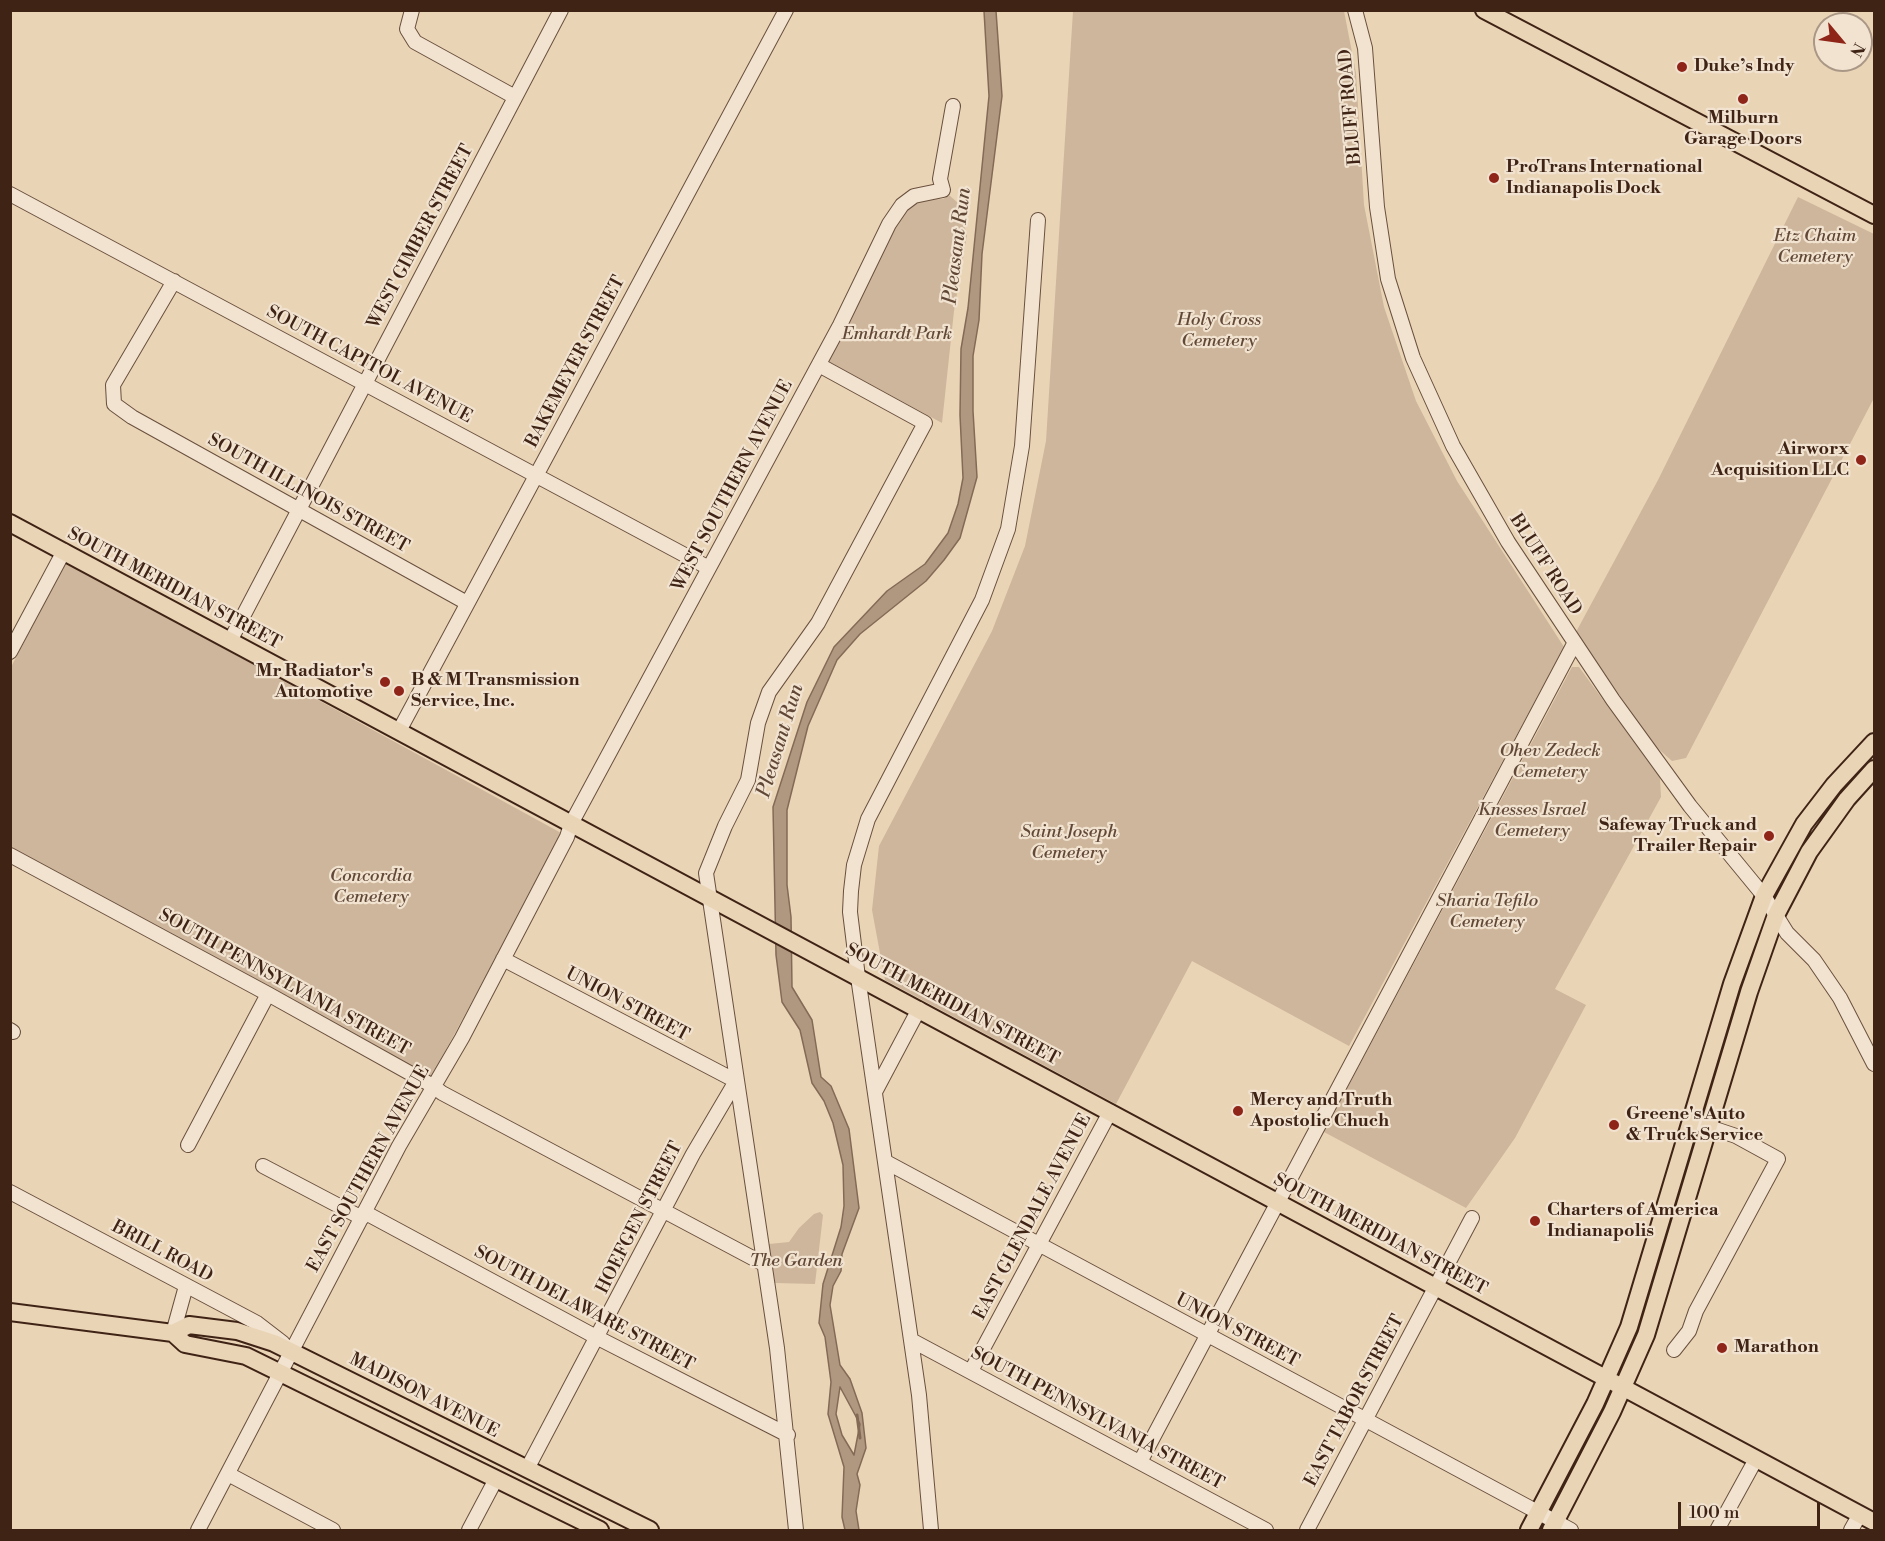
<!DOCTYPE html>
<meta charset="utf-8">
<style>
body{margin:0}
#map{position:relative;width:1885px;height:1541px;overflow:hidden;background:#ead4b6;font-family:"Libre Bodoni",serif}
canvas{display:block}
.frame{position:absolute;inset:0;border:12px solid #3f2416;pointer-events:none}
.north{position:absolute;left:1813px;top:12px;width:60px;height:60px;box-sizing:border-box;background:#f1e3d0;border:2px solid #aa9786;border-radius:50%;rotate:119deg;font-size:16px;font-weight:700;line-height:24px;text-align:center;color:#3f2416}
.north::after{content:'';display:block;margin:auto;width:21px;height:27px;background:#8f2418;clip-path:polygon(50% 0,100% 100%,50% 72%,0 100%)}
.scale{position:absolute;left:1678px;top:1502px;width:142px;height:27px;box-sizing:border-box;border:3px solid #3f2416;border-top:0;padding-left:8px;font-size:18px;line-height:21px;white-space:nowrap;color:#3f2416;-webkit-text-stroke:4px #f1e3d0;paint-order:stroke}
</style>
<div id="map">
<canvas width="1885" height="1541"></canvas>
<div class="frame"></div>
<div class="north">N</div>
<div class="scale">100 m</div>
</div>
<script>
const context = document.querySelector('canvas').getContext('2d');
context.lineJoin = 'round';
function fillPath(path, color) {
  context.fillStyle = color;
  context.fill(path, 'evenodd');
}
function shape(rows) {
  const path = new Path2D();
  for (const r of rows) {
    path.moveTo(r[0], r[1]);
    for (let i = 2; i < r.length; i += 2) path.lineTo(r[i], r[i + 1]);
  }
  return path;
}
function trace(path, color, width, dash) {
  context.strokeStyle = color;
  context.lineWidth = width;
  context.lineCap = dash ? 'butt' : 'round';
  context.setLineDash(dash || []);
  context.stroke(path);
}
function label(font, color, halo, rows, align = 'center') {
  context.font = font + ' "Libre Bodoni",serif';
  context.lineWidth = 4.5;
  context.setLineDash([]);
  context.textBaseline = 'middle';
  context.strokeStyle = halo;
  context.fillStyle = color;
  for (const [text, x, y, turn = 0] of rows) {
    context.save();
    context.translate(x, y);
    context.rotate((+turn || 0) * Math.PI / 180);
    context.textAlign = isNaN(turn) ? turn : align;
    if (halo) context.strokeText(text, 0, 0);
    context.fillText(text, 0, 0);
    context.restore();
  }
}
const green = shape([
 [1073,11,1344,11,1356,73,1364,205,1384,307,1416,401,1457,481,1564,647,1349,1046,1192,961,1116,1104,885,980,872,910,879,846,992,631,1025,546,1046,441],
 [949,195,958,203,967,235,954,311,942,423,824,359,909,200,943,199],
 [1798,197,1874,234,1874,398,1686,758,1672,761,1654,745,1576,632,1658,480],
 [66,562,563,834,430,1079,11,847,11,667],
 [1572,667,1579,667,1660,778,1661,797,1555,989,1586,1005,1515,1138,1466,1208,1324,1132],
 [820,1212,823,1215,815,1284,775,1283,769,1244,789,1242,799,1228,814,1214]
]);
const water = shape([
 [984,11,996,11,1002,96,982,254,979,320,973,356,973,411,977,477,960,538,944,560,926,581,860,634,837,660,808,726,787,810,787,885,791,917,792,987,812,1020,821,1077,831,1086,849,1129,859,1208,842,1254,841,1271,833,1286,830,1305,840,1365,850,1379,862,1413,866,1448,857,1474,860,1485,856,1511,859,1530,845,1530,842,1517,844,1467,828,1414,831,1382,825,1337,819,1323,823,1284,841,1227,844,1206,843,1165,833,1123,824,1101,812,1083,800,1030,782,1002,776,955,773,807,807,702,834,647,887,591,925,564,948,533,958,504,963,478,960,415,961,349,968,308,989,96,984,11],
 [840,1387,860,1424,854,1455,842,1435,836,1414,840,1387]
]);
const stream = shape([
 [857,1415,860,1438]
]);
const minor = shape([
 [412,10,407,29,415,42,515,97],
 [1355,10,1365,48,1377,207,1388,279,1413,358,1453,446,1508,542,1613,700,1690,806,1764,896,1787,933,1814,960,1840,998,1874,1064],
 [10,194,709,568],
 [174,281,113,385,114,404,132,417,467,603],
 [230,641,561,10],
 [10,652,64,551],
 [399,731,786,10],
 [10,855,268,994,433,1086,442,1093,762,1263],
 [503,959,736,1081,693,1154,527,1469],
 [10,1030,13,1032],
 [875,1092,919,1009],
 [188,1145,268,994],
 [886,1162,1571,1530],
 [263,1166,362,1218],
 [10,1192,257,1323,283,1343],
 [364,1212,598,1338,788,1435],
 [173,1333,186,1286],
 [911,1340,1266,1530],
 [1674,1350,1689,1331,1696,1311,1778,1159,1736,1136,1700,1124],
 [971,1371,1110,1112],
 [1140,1462,1574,644],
 [228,1474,333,1530],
 [198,1530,399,1146,462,1038,567,837,571,824,840,325,889,224,902,205,914,196,943,190,940,179,953,106],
 [469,1530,496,1479],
 [796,1530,777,1348,706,873,725,826,748,780,758,723,769,692,818,623,925,423,819,365],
 [931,1530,919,1395,858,977,850,912,851,891,854,865,868,819,982,600,1008,529,1022,446,1038,220],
 [1307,1530,1472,1218],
 [1717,1530,1756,1459],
 [1851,1530,1860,1514]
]);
const major = shape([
 [1484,10,1874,215],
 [10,523,1874,1522],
 [10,1312,173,1333,185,1344,246,1356,600,1530],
 [173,1333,189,1325,237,1331,274,1343,650,1530],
 [1529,1530,1595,1404,1629,1327,1732,984,1764,896,1804,824,1834,785,1874,742],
 [1551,1530,1612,1412,1646,1335,1749,992,1776,915,1809,852,1847,799,1874,769]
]);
const markers = [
 [1682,67,6,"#8f2418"],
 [1743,99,6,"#8f2418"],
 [1494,178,6,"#8f2418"],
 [1861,460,6,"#8f2418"],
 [385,682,6,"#8f2418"],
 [399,691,6,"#8f2418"],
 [1769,836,6,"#8f2418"],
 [1238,1111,6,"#8f2418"],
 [1614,1125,6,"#8f2418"],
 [1535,1221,6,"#8f2418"],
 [1722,1348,6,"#8f2418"]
];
const poiNames = [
 ["Duke’s Indy",1694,67],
 ["Milburn",1743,119,"center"],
 ["Garage Doors",1743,140,"center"],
 ["ProTrans International",1506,168],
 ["Indianapolis Dock",1506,189],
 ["Airworx",1849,450,"right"],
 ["Acquisition LLC",1849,471,"right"],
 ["Mr Radiator's",373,672,"right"],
 ["Automotive",373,693,"right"],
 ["B & M Transmission",411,681],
 ["Service, Inc.",411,702],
 ["Safeway Truck and",1757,826,"right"],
 ["Trailer Repair",1757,847,"right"],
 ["Mercy and Truth",1250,1101],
 ["Apostolic Chuch",1250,1122],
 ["Greene's Auto",1626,1115],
 ["& Truck Service",1626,1136],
 ["Charters of America",1547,1211],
 ["Indianapolis",1547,1232],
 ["Marathon",1734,1348]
];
const streetNames = [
 ["BLUFF ROAD",1351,107,-95],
 ["WEST GIMBER STREET",421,237,-62],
 ["BAKEMEYER STREET",576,362,-62],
 ["SOUTH CAPITOL AVENUE",369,365,28],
 ["WEST SOUTHERN AVENUE",733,486,-62],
 ["SOUTH ILLINOIS STREET",308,494,29],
 ["BLUFF ROAD",1545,565,57],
 ["SOUTH MERIDIAN STREET",174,589,28],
 ["SOUTH PENNSYLVANIA STREET",284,983,29],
 ["UNION STREET",627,1005,28],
 ["SOUTH MERIDIAN STREET",952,1005,28],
 ["EAST SOUTHERN AVENUE",369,1169,-61],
 ["EAST GLENDALE AVENUE",1033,1217,-62],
 ["HOEFGEN STREET",640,1218,-63],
 ["SOUTH MERIDIAN STREET",1380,1235,28],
 ["BRILL ROAD",162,1252,28],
 ["SOUTH DELAWARE STREET",584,1309,28],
 ["UNION STREET",1237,1331,28],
 ["MADISON AVENUE",424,1396,27],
 ["EAST TABOR STREET",1355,1401,-62],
 ["SOUTH PENNSYLVANIA STREET",1097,1419,28]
];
const parkNames = [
 ["Etz Chaim",1815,237],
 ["Cemetery",1815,258],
 ["Holy Cross",1219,321],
 ["Cemetery",1219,342],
 ["Emhardt Park",897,335],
 ["Ohev Zedeck",1550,752],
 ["Cemetery",1550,773],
 ["Knesses Israel",1532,811],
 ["Cemetery",1532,832],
 ["Saint Joseph",1069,833],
 ["Cemetery",1069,854],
 ["Concordia",371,877],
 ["Cemetery",371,898],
 ["Sharia Tefilo",1487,902],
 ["Cemetery",1487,923],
 ["The Garden",796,1262]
];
const waterNames = [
 ["Pleasant Run",958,246,-83],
 ["Pleasant Run",781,741,-73]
];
fillPath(green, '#cdb69b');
fillPath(water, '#b09880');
trace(water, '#836a56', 1.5);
trace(stream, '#836a56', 3);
trace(minor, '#6a503e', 16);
trace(major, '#3f2416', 20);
trace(minor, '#f1e3d0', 14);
trace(major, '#ead4b6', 16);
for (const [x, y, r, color] of markers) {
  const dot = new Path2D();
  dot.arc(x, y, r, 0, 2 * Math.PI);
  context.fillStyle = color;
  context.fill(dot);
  trace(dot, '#f1e3d0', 2);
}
label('bold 18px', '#3f2416', '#f1e3d0', poiNames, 'left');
label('18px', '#3f2416', '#f1e3d0', streetNames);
label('italic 18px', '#624837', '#f1e3d0', parkNames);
label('italic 20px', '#614736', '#f1e3d0', waterNames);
</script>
